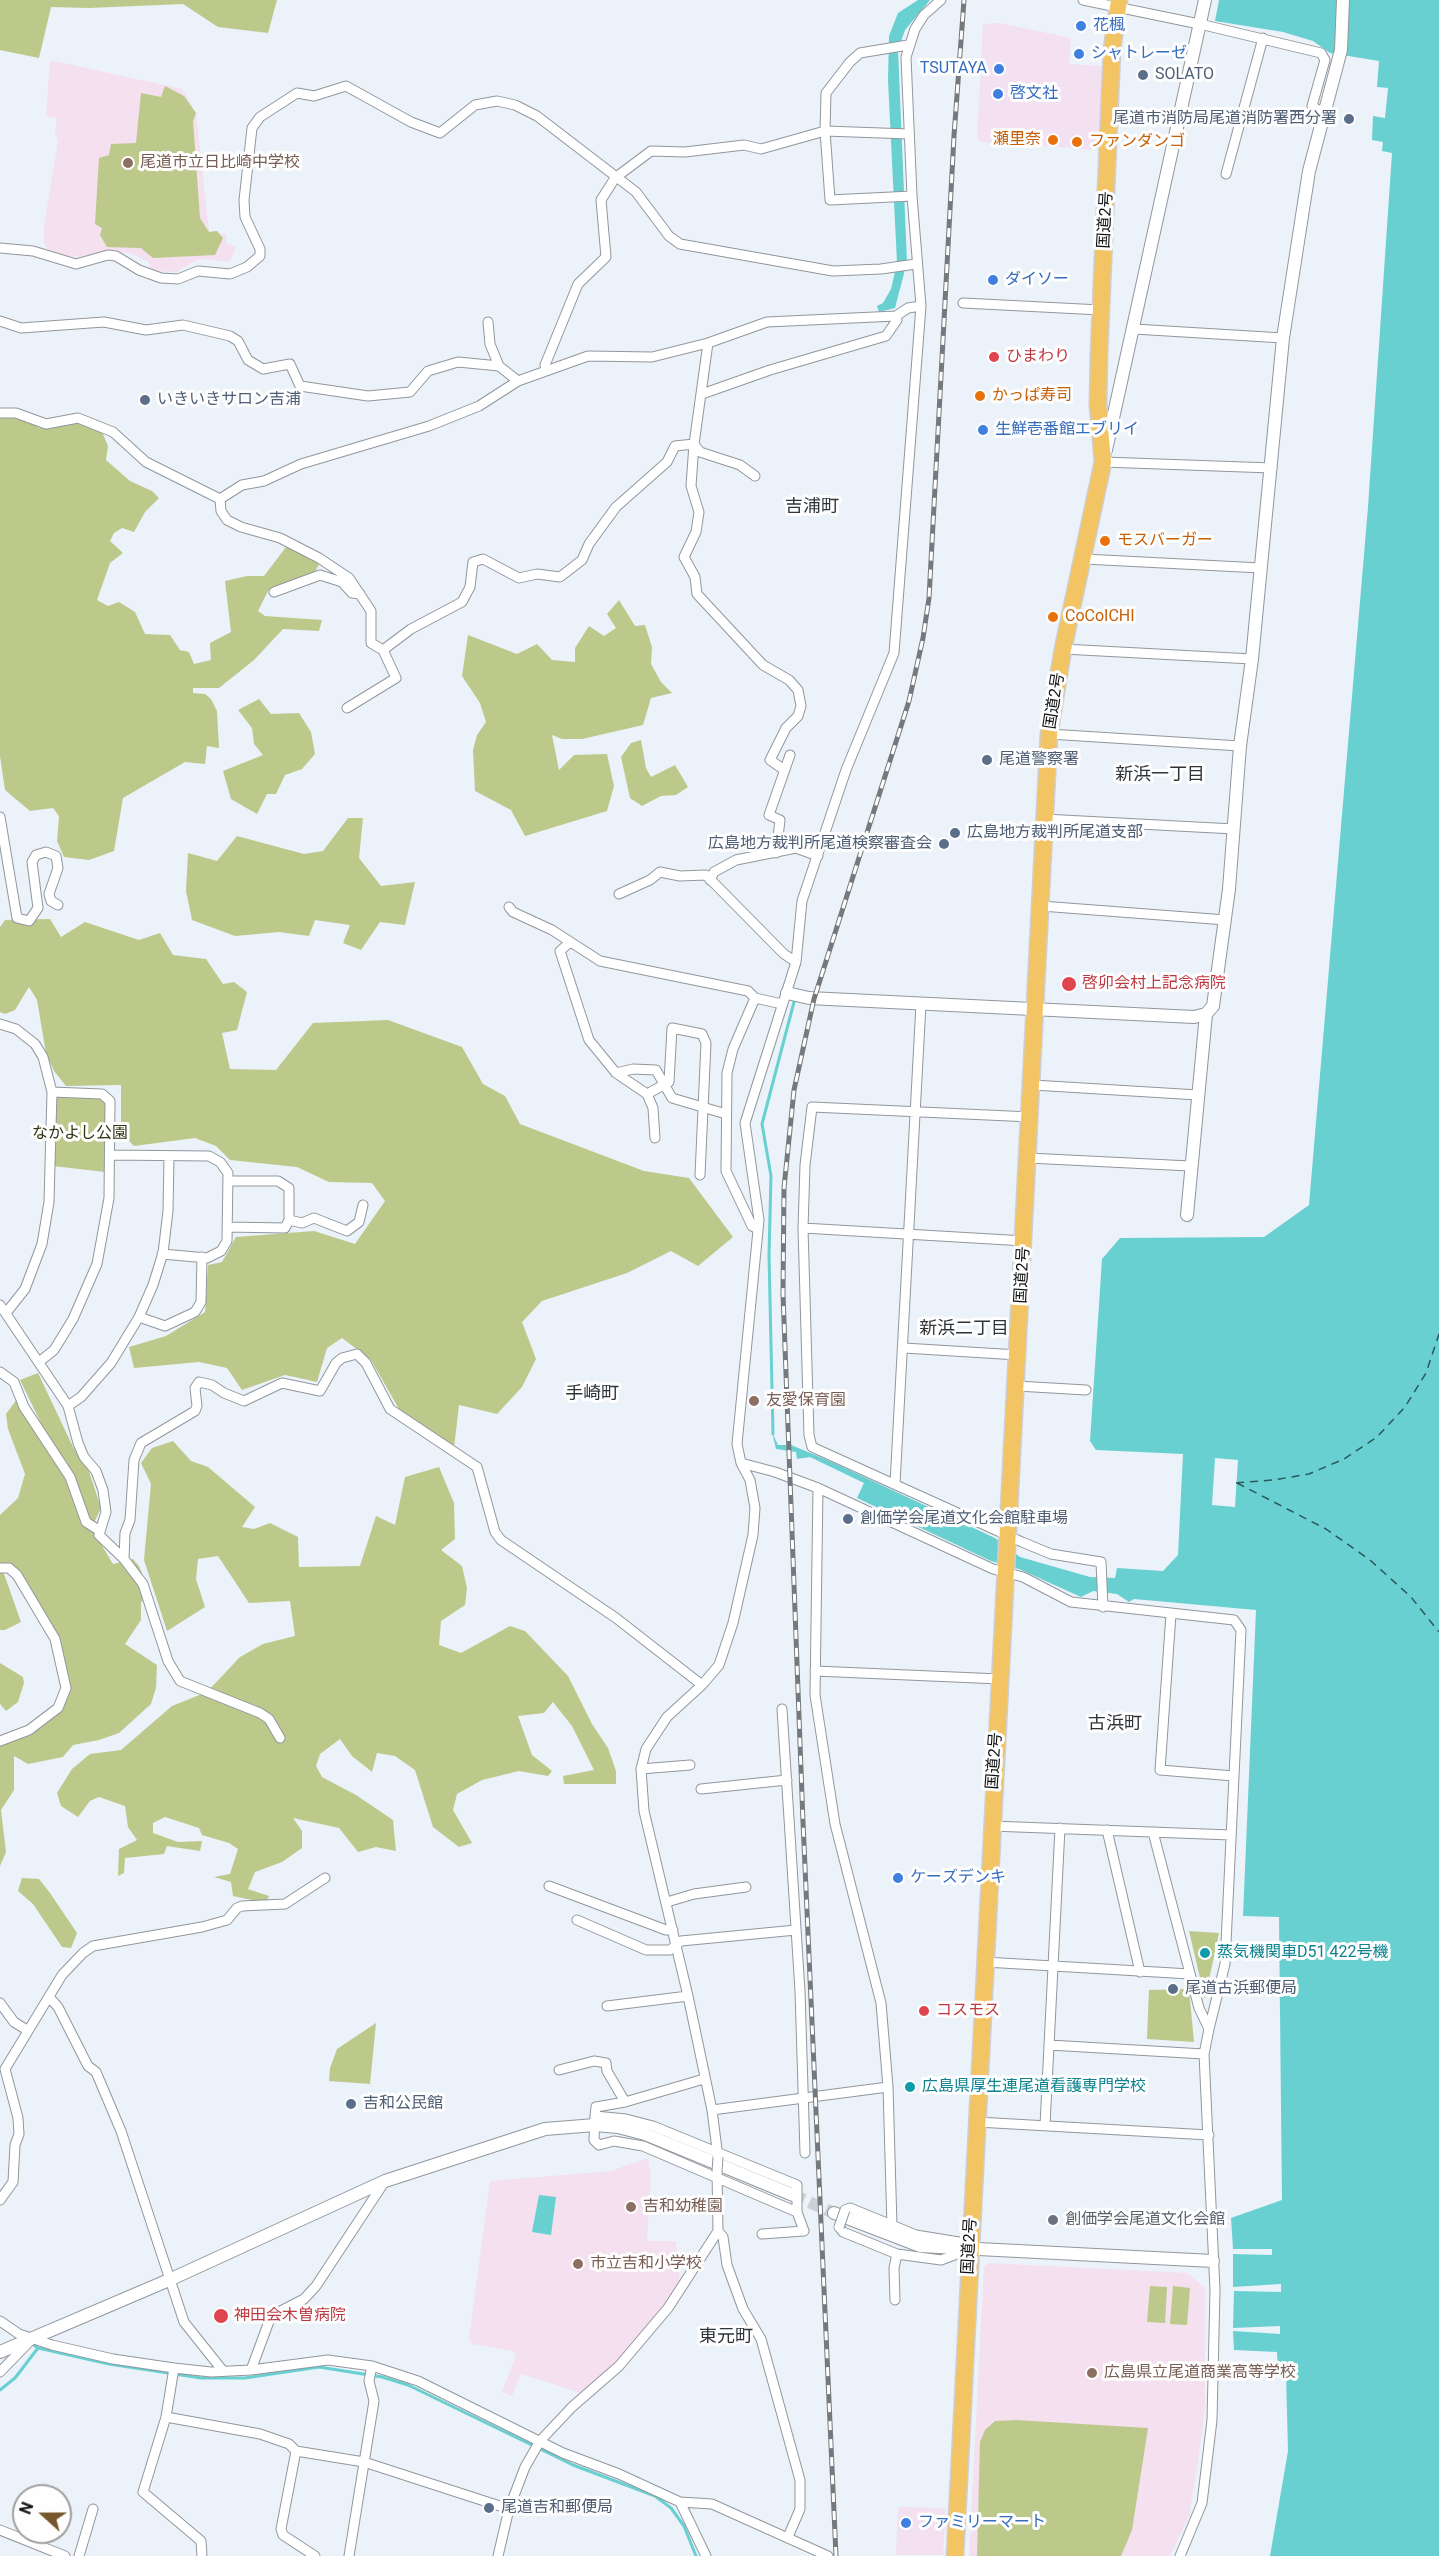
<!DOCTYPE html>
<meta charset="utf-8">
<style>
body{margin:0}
#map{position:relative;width:1439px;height:2556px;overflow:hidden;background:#ebf2f9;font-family:Roboto,sans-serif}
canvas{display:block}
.north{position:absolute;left:12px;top:2484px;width:60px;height:60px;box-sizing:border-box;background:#fefefe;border:2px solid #9e9fa0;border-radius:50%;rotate:291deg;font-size:16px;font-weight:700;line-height:24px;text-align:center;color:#0e1012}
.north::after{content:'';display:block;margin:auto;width:21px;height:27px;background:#76562c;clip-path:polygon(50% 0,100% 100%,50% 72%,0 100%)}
</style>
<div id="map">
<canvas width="1439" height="2556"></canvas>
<div class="north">N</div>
</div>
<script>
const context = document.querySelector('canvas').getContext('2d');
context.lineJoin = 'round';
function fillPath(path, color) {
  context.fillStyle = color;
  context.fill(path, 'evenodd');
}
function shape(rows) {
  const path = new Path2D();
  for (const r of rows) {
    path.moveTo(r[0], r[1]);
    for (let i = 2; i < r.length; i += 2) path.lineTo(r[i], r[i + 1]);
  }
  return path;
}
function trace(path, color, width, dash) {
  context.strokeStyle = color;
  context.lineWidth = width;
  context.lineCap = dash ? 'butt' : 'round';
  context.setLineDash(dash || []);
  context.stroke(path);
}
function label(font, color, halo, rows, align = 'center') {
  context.font = font + ' Roboto,"Noto Sans JP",sans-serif';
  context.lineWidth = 6;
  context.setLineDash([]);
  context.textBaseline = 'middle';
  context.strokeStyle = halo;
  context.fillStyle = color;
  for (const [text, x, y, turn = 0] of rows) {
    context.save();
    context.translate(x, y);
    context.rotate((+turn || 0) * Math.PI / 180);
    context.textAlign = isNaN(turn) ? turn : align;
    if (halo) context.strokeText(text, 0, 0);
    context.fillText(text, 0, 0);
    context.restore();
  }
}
const commercial = shape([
 [999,23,1071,38,1069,64,1105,66,1101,150,983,142,977,139,983,24],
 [898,2507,946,2508,943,2555,896,2555]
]);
const education = shape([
 [50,60,182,89,196,113,209,232,226,234,226,243,236,247,230,262,199,259,176,272,156,271,151,269,148,261,129,253,105,251,78,257,58,255,47,248,44,243,44,226,58,140,55,135,57,118,46,116],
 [648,2158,651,2175,647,2241,676,2241,680,2285,658,2316,617,2363,584,2394,521,2374,512,2396,502,2392,516,2356,514,2351,472,2344,469,2339,490,2181,611,2171],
 [989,2263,1187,2273,1205,2288,1205,2409,1198,2461,1189,2516,1170,2556,969,2556,984,2267]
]);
const green = shape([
 [0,0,277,0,268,33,218,27,183,4,89,8,51,7,39,58,0,50],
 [165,86,184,96,196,113,193,121,200,218,209,232,217,231,223,238,215,255,153,258,141,248,107,247,100,235,102,228,95,224,99,158,109,155,111,144,136,143,141,93,161,97],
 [11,416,31,421,39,428,76,421,102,432,108,446,106,460,130,481,152,491,159,498,145,512,134,532,122,528,114,533,110,541,123,553,110,563,97,600,108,606,119,602,135,612,145,634,170,635,180,650,189,652,194,664,211,660,210,643,231,632,225,581,247,576,264,576,286,547,320,562,314,574,268,591,258,611,265,616,322,620,319,631,283,629,254,660,219,688,193,688,193,693,205,694,211,699,217,711,219,748,207,746,205,764,185,762,123,798,114,851,89,860,64,857,57,841,59,816,53,808,30,811,5,790,0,756,0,417],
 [619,600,635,626,645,625,652,647,651,664,661,682,672,693,651,698,643,725,582,739,562,739,552,735,559,770,574,755,607,754,614,786,607,811,525,836,511,810,475,791,473,750,477,735,486,722,480,703,462,676,468,635,517,654,537,644,552,660,575,662,575,648,589,626,604,636,616,628,607,614],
 [259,699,271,714,299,713,311,732,315,754,302,769,285,775,276,794,267,794,257,814,231,799,223,771,263,755,254,744,252,728,238,710],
 [641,740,646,768,651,777,675,765,688,787,676,795,661,796,642,806,630,798,621,757,631,743],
 [348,818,363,818,359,858,381,886,415,882,405,925,380,922,361,950,343,943,350,925,315,920,309,936,279,932,235,936,192,920,186,891,188,853,217,861,237,836,304,854,323,851],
 [50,919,61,937,85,922,139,940,160,933,173,955,206,959,223,984,234,982,247,992,237,1030,222,1033,230,1069,276,1070,313,1023,388,1020,462,1047,483,1084,505,1096,520,1124,644,1171,689,1178,733,1237,698,1266,671,1251,627,1273,542,1301,522,1322,536,1359,522,1387,497,1414,459,1405,454,1448,403,1416,371,1360,342,1338,327,1348,317,1382,285,1375,242,1390,227,1368,199,1362,134,1368,129,1347,166,1336,205,1312,208,1265,222,1262,236,1237,314,1231,355,1244,385,1201,372,1183,329,1182,297,1167,230,1160,216,1146,195,1138,134,1146,121,1133,121,1085,66,1086,54,1071,46,1053,37,1000,29,987,15,1010,5,1014,0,1012,0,927,5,920],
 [56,1096,101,1096,106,1102,105,1172,53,1166],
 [38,1373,74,1449,87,1465,101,1508,94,1523,88,1520,20,1380],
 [17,1399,67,1478,81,1519,95,1534,113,1564,133,1559,139,1566,151,1595,141,1602,141,1620,125,1644,157,1665,156,1688,151,1704,119,1733,99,1740,73,1745,63,1757,28,1764,14,1756,14,1790,1,1810,6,1852,0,1866,0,1742,27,1730,66,1696,48,1619,20,1572,0,1565,0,1515,18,1498,25,1474,8,1429,6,1414],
 [173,1441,191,1461,208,1467,255,1507,242,1527,254,1529,270,1523,298,1537,299,1567,360,1566,376,1516,395,1525,405,1477,439,1467,454,1503,455,1539,441,1550,462,1566,467,1588,465,1605,441,1621,439,1645,461,1653,510,1626,525,1631,568,1676,592,1724,608,1748,616,1771,616,1784,564,1784,563,1776,594,1770,572,1726,553,1702,544,1713,518,1716,532,1755,552,1771,548,1776,519,1771,482,1780,457,1794,453,1810,472,1843,459,1847,433,1827,415,1770,395,1756,377,1753,372,1772,352,1756,340,1739,320,1754,316,1766,322,1777,356,1795,393,1820,396,1851,376,1847,358,1852,339,1828,293,1818,302,1831,302,1848,282,1862,255,1872,248,1889,269,1896,266,1903,233,1896,231,1882,214,1877,230,1874,238,1849,229,1843,202,1835,199,1828,165,1817,153,1823,153,1833,178,1842,202,1841,200,1851,167,1846,164,1854,125,1858,124,1873,118,1876,119,1849,137,1840,128,1827,125,1806,99,1797,90,1801,78,1817,61,1806,57,1793,72,1769,90,1754,121,1750,172,1706,207,1692,240,1657,263,1644,295,1636,290,1601,249,1603,218,1556,198,1559,196,1579,205,1607,167,1631,144,1560,151,1484,141,1463,152,1448],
 [0,1571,3,1571,21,1622,5,1630,0,1630],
 [0,1663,23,1677,24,1683,18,1702,6,1711,0,1704],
 [22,1878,39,1879,50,1893,77,1933,71,1948,62,1947,33,1904,18,1891],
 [1189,1931,1219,1933,1205,1999],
 [1189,1989,1194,2042,1147,2039,1149,1990],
 [376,2023,370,2084,329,2081,330,2068,337,2049],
 [1150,2286,1167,2287,1165,2323,1147,2322],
 [1173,2286,1190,2288,1187,2325,1170,2324],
 [1016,2420,1148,2428,1132,2530,1121,2556,977,2556,980,2442,985,2430,995,2421]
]);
const water = shape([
 [918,0,930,0,905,30,898,50,907,262,895,308,879,312,877,306,883,303,891,289,897,263,888,80,889,36,898,13],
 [1219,0,1439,0,1439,2556,1270,2556,1288,2451,1286,2374,1278,2374,1277,2352,1234,2350,1233,2331,1280,2334,1280,2326,1233,2328,1234,2291,1281,2292,1281,2284,1233,2287,1233,2254,1272,2255,1272,2249,1233,2249,1231,2218,1282,2200,1279,1917,1243,1916,1256,1610,1134,1599,1129,1602,1117,1594,1093,1591,1081,1597,1019,1569,991,1561,857,1498,864,1483,810,1457,797,1459,796,1452,776,1449,772,1432,778,1445,791,1445,832,1462,995,1538,1020,1557,1090,1577,1115,1578,1117,1568,1163,1571,1178,1555,1183,1454,1096,1450,1090,1441,1102,1259,1120,1238,1264,1237,1309,1205,1368,507,1392,153,1382,151,1383,142,1372,140,1373,116,1385,118,1388,88,1377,87,1379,61,1330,53,1313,41,1283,32,1215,21],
 [539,2195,556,2197,551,2235,532,2232]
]);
const pier = shape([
 [1215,1458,1238,1460,1235,1507,1212,1505]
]);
const stream = shape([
 [773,1434,769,1255,771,1176,762,1124,794,1002],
 [31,2343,38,2348,109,2364,201,2378,245,2378,319,2367,382,2377,408,2385,573,2465,655,2496,671,2508,684,2526,696,2556],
 [0,2390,15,2378,38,2348]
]);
const ferry = shape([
 [1236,1483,1273,1480,1309,1474,1344,1459,1377,1437,1405,1407,1426,1373,1439,1334],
 [1237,1483,1326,1529,1370,1560,1411,1597,1439,1632]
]);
const tertiaryTunnel = shape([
 [793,2195,834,2213]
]);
const minor = shape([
 [1083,0,1204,25,1321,53,1325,60,1312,106,1325,114],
 [908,45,860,53,850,62,826,93,825,131,830,200,912,196],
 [1226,174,1263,38],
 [0,248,33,251,76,264,108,255,116,256,139,270,161,278,178,279,198,271,230,274,247,267,260,256,260,249,245,217,244,200,252,128,260,117,297,93,314,96,346,86,411,122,440,133,475,105,497,101,515,105,537,116,636,192,669,236,680,244,833,271,881,269,916,264],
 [963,303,1101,310],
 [0,321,21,328,104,322,146,330,183,325,230,336,238,341,248,360,263,369,290,364,300,386,368,396,410,392,428,371,458,362,499,366],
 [488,322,490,344,499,366,518,381],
 [1134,329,1283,338],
 [546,371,545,365,578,284,606,257,601,200,615,178,651,151,685,152,744,145,761,149,825,131,909,134],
 [702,394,770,370,886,336,897,320,896,316],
 [0,413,16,413,46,424,78,418,113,432,146,462,220,499,242,485,264,481,301,464,429,426,479,406,518,381,588,356,652,357,708,343,767,322,896,316,908,308,921,306],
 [694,444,691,486,699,512,696,532,684,557,695,577,697,594,763,665,789,680,798,690,801,706,798,716,786,728,770,760,783,769],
 [694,444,700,452,740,465,755,476],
 [1103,462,1272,468],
 [220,499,221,511,227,520,241,527,280,538,319,558,349,578,371,611,371,643,383,650,396,678,347,708],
 [1084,559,1261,568],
 [274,592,320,575,342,582,352,593,360,594],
 [1063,649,1252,659],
 [383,650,411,629,462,602,470,587,473,562,483,559,519,578,537,574,560,577,582,560,589,544,616,507,667,462,675,446,694,444,708,343],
 [1049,734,1240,746],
 [0,817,17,918,29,921,38,908,32,862,36,855,46,852,56,856,58,868,49,894,51,901,58,905],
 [1044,819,1234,829],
 [776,853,780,820,769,815,790,755],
 [710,880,714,872,736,860,796,848,818,856],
 [619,894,650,880,660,872,680,876,706,875,784,954,796,962],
 [1041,906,1226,920],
 [509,907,513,912,552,930,600,961,748,991,755,998,782,1004],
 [569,943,560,951,589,1040,616,1073,633,1069,656,1070,672,1098,726,1114],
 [755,998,733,1049,727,1073,726,1171,752,1226,758,1229],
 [0,1024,16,1029,35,1044,43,1057,52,1092,49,1202,42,1244,25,1289,6,1313],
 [616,1073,647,1094,653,1108,655,1138],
 [1033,1085,1198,1095],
 [647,1094,669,1082,672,1028,702,1034,706,1043,700,1175],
 [1031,1117,812,1107,805,1165,803,1228,809,1435,812,1447,1022,1542,1051,1554,1101,1562,1103,1607],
 [110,1155,209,1156,220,1162,228,1173,227,1241,221,1251,207,1258,162,1254],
 [1028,1158,1190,1166],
 [289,1220,302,1223,314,1218,347,1231,359,1222,363,1205],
 [227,1227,285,1228,289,1220,289,1188,278,1181,228,1181],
 [803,1228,1025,1241],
 [0,1305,68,1406,78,1443,84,1457,96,1471,103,1490,106,1512,99,1535,124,1559,143,1584,168,1661,180,1681,260,1713,269,1719,280,1738],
 [139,1317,165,1326,195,1312,201,1302,202,1257],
 [904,1348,1018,1355],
 [39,1362,54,1350,73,1319,97,1264,109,1198,110,1101,102,1094,52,1092],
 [0,1372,14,1382,24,1407,70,1477,86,1522,100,1531],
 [1017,1386,1086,1390],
 [68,1406,81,1397,111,1363,139,1317,153,1285,163,1253,168,1211,169,1156],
 [741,1463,775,1472,818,1488,993,1569,1023,1577,1071,1602,1234,1620,1241,1630,1225,1964,1209,2029],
 [895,1484,921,1004],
 [818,1488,815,1695,835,1824,881,2003,888,2087,892,2226],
 [124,1559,125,1533,130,1520,134,1460,141,1443,195,1411,197,1406,195,1388,199,1382,212,1385,224,1393,244,1401,282,1383,320,1391,336,1363,342,1358,357,1354,366,1363,390,1409,477,1467,495,1532,501,1540,616,1618,702,1685],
 [0,1568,9,1568,17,1575,55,1639,66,1688,58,1708,29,1730,0,1741],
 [1171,1614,1160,1770,1234,1776],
 [815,1671,1000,1679],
 [782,1709,800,1991,805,2153],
 [641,1769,690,1765],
 [701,1789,787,1780],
 [991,1826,1231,1835],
 [1107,1830,1140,1972],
 [1153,1832,1199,2008,1209,2029,1204,2054,1215,2290,1212,2420,1202,2503,1180,2556],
 [549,1886,666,1930,673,1930],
 [667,1902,694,1894,746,1887],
 [577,1920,646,1950,670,1950,681,1941,796,1930],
 [985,1962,1190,1974],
 [50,1998,58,2007,88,2066,96,2072,121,2131,184,2322,223,2371],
 [0,2003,14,2022,27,2030],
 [607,2006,688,1996],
 [1049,2045,1204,2054],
 [559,2070,594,2061,606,2063,607,2071,625,2102],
 [712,2110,888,2087],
 [595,2116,626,2119,653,2126,797,2185,797,2212,643,2146,614,2141,599,2145,594,2140,595,2116,596,2107,625,2102,704,2079],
 [977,2122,1209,2135],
 [1045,2125,1060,1828],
 [718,2157,712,2110,688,1996,644,1811,641,1769,646,1749,667,1717,702,1685,719,1665,733,1623,753,1535,755,1508,750,1480,741,1463,737,1444,759,1220,745,1123,796,962,802,901,846,770,894,653,921,306,912,196,906,57,915,29,924,15,941,0],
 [0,2200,13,2182,15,2145,19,2134,18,2118,5,2069,62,1975,83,1953,93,1946,202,1927,227,1920,237,1908,242,1906,285,1904,325,1878],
 [839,2227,843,2232,897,2254,941,2260,970,2249,965,2243,916,2235,850,2208,845,2210],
 [718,2231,723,2237,727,2265,743,2309,761,2339,800,2480,800,2509,788,2537],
 [762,2234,804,2231,797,2212],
 [895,2300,894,2268,897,2254],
 [0,2321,19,2334,52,2345,113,2359,174,2368,211,2372,251,2370,328,2360,372,2366,418,2381,563,2453,619,2474,680,2502,712,2504,828,2556],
 [174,2368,166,2417,143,2492,201,2541,202,2556],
 [251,2370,271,2316,304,2299,316,2286,385,2181],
 [0,2372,30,2341],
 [166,2417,260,2434,289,2444,296,2451,364,2462,509,2509],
 [296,2451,281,2529,283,2535,315,2556],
 [680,2502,706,2556],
 [0,2530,65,2556],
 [79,2556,93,2509],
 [349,2556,374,2401,369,2381,372,2366],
 [498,2556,509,2509,525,2467,540,2441,572,2407,619,2366,668,2308,718,2231,717,2172]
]);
const tertiary = shape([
 [1106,450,1205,0],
 [787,993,809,998,1194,1017,1206,1014,1213,1006,1229,889,1240,746,1252,659,1283,338,1309,171,1341,50,1343,0],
 [1187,1215,1206,1014],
 [834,2213,920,2246,1213,2261],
 [0,2352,169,2280,385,2181,545,2129,595,2125,618,2127,645,2134,793,2195]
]);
const trunk = shape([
 [955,2556,1049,734,1063,649,1103,462,1098,405,1099,354,1112,49,1119,0]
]);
const rail = shape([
 [836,2556,803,1822,783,1294,784,1188,794,1090,814,999,909,701,923,638,929,598,954,136,964,0]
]);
const minorBridge = shape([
 [717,2172,718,2157],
 [839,2227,845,2210]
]);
const markers = [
 [1081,26,6,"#3f7fe0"],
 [1079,54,6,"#3f7fe0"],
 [999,69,6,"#3f7fe0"],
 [1143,75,6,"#5c6f8a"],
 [998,94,6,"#3f7fe0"],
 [1349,119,6,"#5c6f8a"],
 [1053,140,6,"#e8710a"],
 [1077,142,6,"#e8710a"],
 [128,163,6,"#8d6e63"],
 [993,280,6,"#3f7fe0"],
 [994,357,6,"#e0444e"],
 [980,396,6,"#e8710a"],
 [145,400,6,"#5c6f8a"],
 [983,430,6,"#3f7fe0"],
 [1105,541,6,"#e8710a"],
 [1053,617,6,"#e8710a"],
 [987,760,6,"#5c6f8a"],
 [955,833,6,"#5c6f8a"],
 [944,844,6,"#5c6f8a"],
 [1069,984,8,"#e0444e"],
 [754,1401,6,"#8d6e63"],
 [848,1519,6,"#5c6f8a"],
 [898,1878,6,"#3f7fe0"],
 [1205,1953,6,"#0f9aa8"],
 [1173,1989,6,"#5c6f8a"],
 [924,2011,6,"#e0444e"],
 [910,2087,6,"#0f9aa8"],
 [351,2104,6,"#5c6f8a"],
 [631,2207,6,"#8d6e63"],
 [1053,2220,6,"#6b7280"],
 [578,2264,6,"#8d6e63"],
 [221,2316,8,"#e0444e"],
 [1092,2373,6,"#8d6e63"],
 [489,2508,6,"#5c6f8a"],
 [906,2523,6,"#3f7fe0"]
];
const shopNames = [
 ["花楓",1093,26],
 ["シャトレーゼ",1091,54],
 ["TSUTAYA",987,69,"right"],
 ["啓文社",1010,94],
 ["ダイソー",1005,280],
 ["生鮮壱番館エブリイ",995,430],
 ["ケーズデンキ",910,1878],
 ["ファミリーマート",918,2523]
];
const serviceNames = [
 ["SOLATO",1155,75],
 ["尾道市消防局尾道消防署西分署",1337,119,"right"],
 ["いきいきサロン吉浦",157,400],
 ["尾道警察署",999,760],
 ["広島地方裁判所尾道支部",967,833],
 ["広島地方裁判所尾道検察審査会",932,844,"right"],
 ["創価学会尾道文化会館駐車場",860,1519],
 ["尾道古浜郵便局",1185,1989],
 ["吉和公民館",363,2104],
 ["尾道吉和郵便局",501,2508]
];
const foodNames = [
 ["瀬里奈",1041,140,"right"],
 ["ファンダンゴ",1089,142],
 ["かっぱ寿司",992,396],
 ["モスバーガー",1117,541],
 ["CoCoICHI",1065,617]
];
const educationNames = [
 ["尾道市立日比崎中学校",140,163],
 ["友愛保育園",766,1401],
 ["吉和幼稚園",643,2207],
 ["市立吉和小学校",590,2264],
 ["広島県立尾道商業高等学校",1104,2373]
];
const streetNames = [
 ["国道2号",1106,220,-87],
 ["国道2号",1055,701,-81],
 ["国道2号",1023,1275,-87],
 ["国道2号",995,1761,-86],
 ["国道2号",970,2246,-87]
];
const healthNames = [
 ["ひまわり",1006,357],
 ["啓卯会村上記念病院",1082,984],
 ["コスモス",936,2011],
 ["神田会木曽病院",234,2316]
];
const parkNames = [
 ["なかよし公園",80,1134]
];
const cultureNames = [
 ["蒸気機関車D51 422号機",1217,1953],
 ["広島県厚生連尾道看護専門学校",922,2087]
];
const worshipNames = [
 ["創価学会尾道文化会館",1065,2220]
];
const neighbourhoodNames = [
 ["吉浦町",812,507],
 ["新浜一丁目",1160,775],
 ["新浜二丁目",964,1329],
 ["手崎町",592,1394],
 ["古浜町",1115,1724],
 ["東元町",726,2337]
];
fillPath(commercial, '#f3e0f1');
fillPath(education, '#f4e0ef');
fillPath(green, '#bcc98b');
fillPath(water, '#68d0d0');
fillPath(pier, '#ebf2f9');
trace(stream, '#68d0d0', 3);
trace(ferry, '#2b5959', 1.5, [8, 6]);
trace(tertiaryTunnel, '#cad0d6', 12, [12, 6]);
trace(minor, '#91979d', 11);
trace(tertiary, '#91979d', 14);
trace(trunk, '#cfcfd0', 19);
trace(minor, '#fff', 9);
trace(tertiary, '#fff', 12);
trace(trunk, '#f2c463', 16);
trace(rail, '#75797d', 5);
trace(rail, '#fefefe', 3, [9]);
trace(minorBridge, '#91979d', 11, []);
trace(minorBridge, '#fff', 9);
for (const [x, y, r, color] of markers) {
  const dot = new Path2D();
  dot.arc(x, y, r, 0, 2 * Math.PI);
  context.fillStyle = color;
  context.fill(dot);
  trace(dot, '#fefefe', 2);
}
label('16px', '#366cbe', '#fefefe', shopNames, 'left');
label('16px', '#4e5e75', '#fefefe', serviceNames, 'left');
label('16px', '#c56008', '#fefefe', foodNames, 'left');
label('16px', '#785e54', '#fefefe', educationNames, 'left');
label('16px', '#0e1012', '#fefefe', streetNames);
label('16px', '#be3a42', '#fefefe', healthNames, 'left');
label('16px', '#2e3414', '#fefefe', parkNames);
label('16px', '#0d838f', '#fefefe', cultureNames, 'left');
label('16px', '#5b616d', '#fefefe', worshipNames, 'left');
label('18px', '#2f3439', '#fefefe', neighbourhoodNames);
</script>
